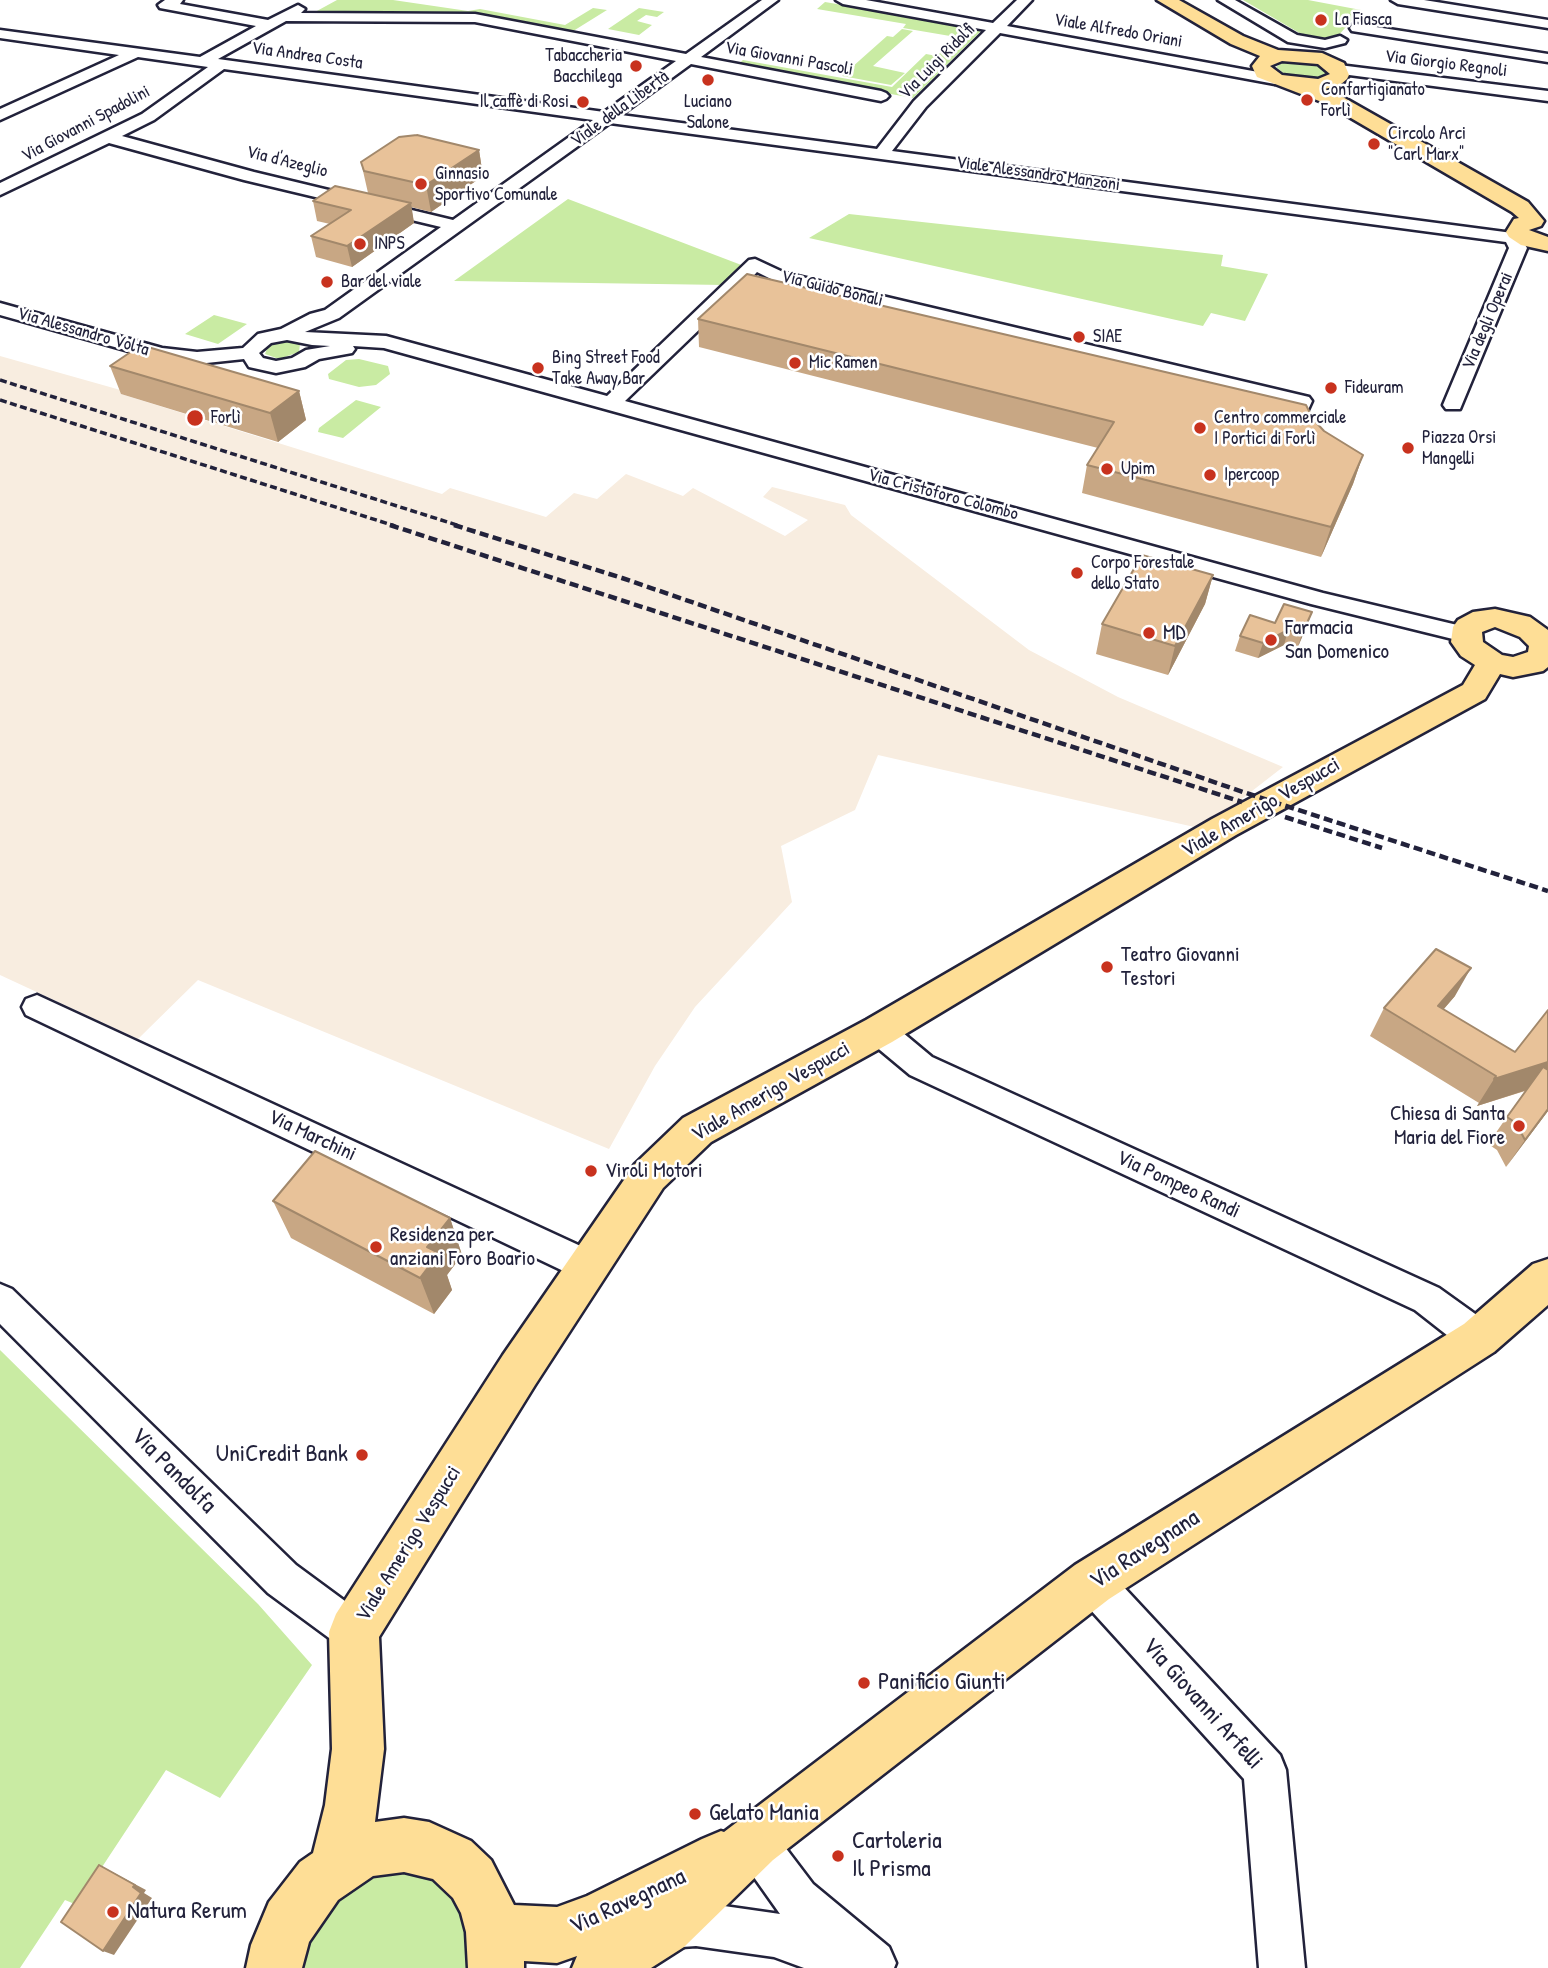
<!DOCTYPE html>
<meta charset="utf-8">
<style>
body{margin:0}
canvas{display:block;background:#fff}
</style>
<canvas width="1548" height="1968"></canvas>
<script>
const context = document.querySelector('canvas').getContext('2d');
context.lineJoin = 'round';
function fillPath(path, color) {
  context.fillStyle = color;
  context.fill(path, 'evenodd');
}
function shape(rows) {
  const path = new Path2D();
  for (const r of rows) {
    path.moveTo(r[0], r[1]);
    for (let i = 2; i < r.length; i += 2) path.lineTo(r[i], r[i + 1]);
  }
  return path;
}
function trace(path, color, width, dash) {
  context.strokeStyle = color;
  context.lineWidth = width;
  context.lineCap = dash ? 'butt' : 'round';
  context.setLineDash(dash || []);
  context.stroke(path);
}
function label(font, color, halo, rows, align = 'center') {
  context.font = font + ' "Patrick Hand",sans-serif';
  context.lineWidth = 5;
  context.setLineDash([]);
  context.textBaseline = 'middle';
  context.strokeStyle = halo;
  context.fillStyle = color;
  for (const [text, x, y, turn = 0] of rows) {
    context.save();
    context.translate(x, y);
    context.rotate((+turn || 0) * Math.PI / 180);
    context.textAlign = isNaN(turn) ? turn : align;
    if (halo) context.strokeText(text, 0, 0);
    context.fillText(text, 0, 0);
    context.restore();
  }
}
const built = shape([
 [0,356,124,391,121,394,442,494,450,488,546,517,574,493,597,499,626,474,683,496,693,488,785,536,808,520,763,497,772,487,845,505,851,515,1029,650,1118,697,1283,767,1203,829,878,755,855,810,781,846,792,902,695,1007,655,1066,609,1149,198,980,138,1039,0,975]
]);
const green = shape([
 [337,0,393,0,468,11,480,9,565,25,593,8,607,10,570,33,477,15,315,12],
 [1243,0,1308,0,1361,10,1337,37,1320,40,1308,38],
 [825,2,983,29,913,98,736,66,743,60,892,87,926,54,937,56,956,37,903,28,906,24,817,9],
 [639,8,664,12,657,17,646,15,637,21,652,25,639,35,608,29],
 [902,29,913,31,873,66,905,73,891,85,842,76,887,36,893,37],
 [1286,60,1316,62,1330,73,1317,79,1287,76,1276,67],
 [568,199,744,266,725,285,454,281],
 [849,214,1223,255,1221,266,1268,274,1245,321,1211,313,1203,326,809,238],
 [214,315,247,324,218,344,185,334],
 [287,340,300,344,299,352,279,359,265,354,269,344],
 [359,359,388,366,390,374,376,385,359,387,329,379,328,374,346,360],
 [356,400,381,407,343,438,318,432,319,428],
 [0,1350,258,1604,312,1665,220,1798,166,1770,77,1905,65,1900,20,1968,0,1968],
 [395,1870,418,1873,438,1883,454,1899,465,1921,469,1968,302,1968,313,1931,328,1907,348,1888,371,1875]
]);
const minor = shape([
 [165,0,183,0,180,4,268,20,298,5,305,9,301,13,475,14,686,54,762,0,778,0,701,57,881,91,886,93,889,96,886,99,881,101,691,64,621,115,877,149,914,101,986,30,843,4,836,0,866,0,993,23,1017,0,1032,0,1007,26,1280,76,1283,79,1275,84,1000,33,926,107,892,151,1535,236,1538,240,1535,244,1525,245,1527,248,1460,409,1446,409,1443,405,1509,248,1506,242,610,123,339,318,305,332,386,336,607,396,749,260,755,259,785,273,1309,397,1312,401,1302,423,1299,427,1292,429,734,296,625,401,1323,593,1474,629,1477,634,1474,639,1465,642,1311,604,384,348,353,346,355,349,352,353,319,359,305,367,276,373,249,367,244,359,197,364,161,360,0,315,0,303,162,348,197,352,243,348,258,334,281,329,310,314,325,310,441,227,244,180,109,143,0,195,0,183,142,114,208,67,138,57,0,120,0,109,119,55,0,38,0,30,200,57,256,26,160,8,158,5,165,0],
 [286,21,475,22,676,61,604,112,218,59,286,21],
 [224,69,593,120,453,220,254,172,122,136,154,120,224,69],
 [757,272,779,283,1290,404,1285,415,743,287,757,272],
 [287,340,312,345,330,346,306,350,292,358,276,361,263,358,259,353,271,343,287,340],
 [1218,0,1235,0,1297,35,1325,40,1340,36,1347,40,1345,43,1325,48,1288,42,1218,0],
 [1391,0,1424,0,1548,20,1548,28,1398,4,1391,0],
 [1357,24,1548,54,1548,62,1352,31,1350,28,1352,25,1357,24],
 [1339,65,1548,91,1548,101,1334,73,1331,70,1334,67,1339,65],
 [37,995,600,1255,605,1266,600,1277,588,1281,576,1277,26,1015,22,1007,26,999,37,995],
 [879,1019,890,1022,932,1057,1439,1288,1492,1326,1497,1338,1492,1350,1479,1354,1466,1350,1415,1310,910,1075,868,1040,864,1031,868,1022,879,1019],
 [0,1284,12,1289,296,1565,368,1618,374,1632,368,1646,354,1652,340,1646,268,1593,0,1324,0,1284],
 [1092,1562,1106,1568,1280,1755,1286,1770,1305,1968,1259,1968,1244,1779,1078,1596,1072,1582,1078,1568,1092,1562],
 [754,1819,769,1826,813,1884,889,1947,896,1963,894,1968,804,1968,774,1957,696,1946,668,1948,652,1942,646,1926,652,1910,668,1904,696,1902,780,1914,739,1856,732,1841,739,1826,754,1819]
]);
const major = shape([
 [1157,0,1179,0,1243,36,1278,50,1322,53,1344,63,1349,75,1347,79,1340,85,1325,89,1341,96,1528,202,1544,221,1541,226,1529,230,1548,237,1548,251,1521,245,1509,237,1506,232,1514,219,1519,218,1512,212,1327,104,1257,77,1252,66,1260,56,1231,44,1157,0],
 [1282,61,1318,64,1330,74,1318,79,1282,75,1270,66,1282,61],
 [1495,609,1530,617,1548,630,1548,667,1543,671,1513,677,1500,674,1485,699,1236,835,892,1042,711,1142,663,1188,535,1385,379,1637,384,1749,375,1822,404,1818,429,1822,471,1841,491,1860,514,1905,557,1907,587,1896,702,1839,721,1831,724,1832,1075,1565,1464,1324,1533,1264,1548,1259,1548,1305,1494,1352,1109,1599,773,1860,684,1947,651,1968,572,1968,577,1956,557,1963,524,1961,524,1968,468,1968,466,1932,461,1913,453,1898,433,1879,404,1872,373,1876,338,1900,309,1942,302,1968,246,1968,251,1945,269,1902,300,1862,313,1853,325,1805,332,1749,329,1632,336,1614,503,1355,635,1164,683,1118,866,1020,1212,819,1463,685,1475,665,1461,656,1451,642,1453,627,1458,620,1473,612,1495,609],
 [1495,627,1520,637,1529,646,1528,652,1513,657,1502,655,1483,642,1482,632,1495,627]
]);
const railFar1 = shape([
 [0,380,460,526],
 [0,400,395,526]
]);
const rail = shape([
 [390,525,1242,802],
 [454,525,622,578,1243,792,1548,891],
 [1285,817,1382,848]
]);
const wall = shape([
 [479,150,483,176,431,212,411,207,414,223,352,267,316,257,311,236,330,224,317,221,313,201,368,193,361,162],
 [698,319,1313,419,1324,431,1363,455,1353,484,1321,557,1082,493,1087,465,1098,448,699,347],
 [110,366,299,391,306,420,278,442,121,394],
 [1213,575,1205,604,1168,675,1096,654,1102,624],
 [1312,612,1297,649,1284,645,1258,658,1235,651,1240,636,1275,623],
 [1455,996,1443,1010,1515,1052,1548,1069,1548,1111,1506,1167,1497,1150,1488,1144,1525,1091,1477,1106,1479,1103,1370,1036,1384,1008],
 [273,1201,450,1218,462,1255,447,1275,452,1290,434,1314,291,1238]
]);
const shadedWall = shape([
 [479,150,483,176,431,212,426,185],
 [411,203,414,223,352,267,347,246],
 [299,391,306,420,278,442,270,413],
 [1363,455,1353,484,1321,557,1331,527],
 [1213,575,1205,604,1168,675,1175,646],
 [1312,612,1307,626,1297,649,1302,634],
 [1288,630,1284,645,1258,658,1263,643],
 [1471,968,1455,996,1422,1034,1438,1006],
 [1548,1062,1548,1069,1533,1088,1477,1106,1494,1079],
 [1548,1109,1548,1111,1506,1167,1525,1140],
 [450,1218,462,1255,447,1275,452,1290,434,1314,420,1278,427,1247],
 [99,1865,146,1890,144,1893,152,1898,114,1955,103,1951]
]);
const building = shape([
 [417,135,479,150,426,185,364,171,361,162,399,137,417,135],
 [335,186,411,203,347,246,311,236,351,210,313,201,335,186],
 [747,274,1306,405,1313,419,1324,431,1363,455,1331,527,1087,465,1114,422,698,319,747,274],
 [141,345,299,391,270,413,110,366,141,345],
 [1142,555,1213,575,1175,646,1102,624,1142,555],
 [1284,604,1312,612,1302,634,1288,630,1263,643,1240,636,1250,615,1275,623,1284,604],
 [1436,949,1471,968,1438,1006,1515,1052,1548,1010,1548,1062,1494,1079,1496,1076,1384,1008,1436,949],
 [1543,1067,1548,1070,1548,1109,1525,1140,1516,1123,1507,1117,1543,1067],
 [315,1151,450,1218,427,1247,439,1253,420,1278,273,1201,315,1151],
 [99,1865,135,1885,133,1887,141,1893,103,1951,61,1922,99,1865]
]);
const markers = [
 [1321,20,7,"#c8321e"],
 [636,66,7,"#c8321e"],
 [708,80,7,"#c8321e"],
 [1307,100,7,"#c8321e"],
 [583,102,7,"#c8321e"],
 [1374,144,7,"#c8321e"],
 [421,184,7,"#c8321e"],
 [360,244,7,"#c8321e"],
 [327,282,7,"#c8321e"],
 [1079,337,7,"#c8321e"],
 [795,363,7,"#c8321e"],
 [538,368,7,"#c8321e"],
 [1331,388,7,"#c8321e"],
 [195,418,9,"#c8321e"],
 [1200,428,7,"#c8321e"],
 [1408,448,7,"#c8321e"],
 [1107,469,7,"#c8321e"],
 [1210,475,7,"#c8321e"],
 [1077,573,7,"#c8321e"],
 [1149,633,7,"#c8321e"],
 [1271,640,7,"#c8321e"],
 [1107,967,7,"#c8321e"],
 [1519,1126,7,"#c8321e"],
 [591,1171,7,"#c8321e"],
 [376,1247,7,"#c8321e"],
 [362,1455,7,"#c8321e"],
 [864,1683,7,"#c8321e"],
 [695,1814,7,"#c8321e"],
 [838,1856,7,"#c8321e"],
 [113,1912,7,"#c8321e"]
];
const farPoinames = [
 ["La Fiasca",1335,20],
 ["Tabaccheria",622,56,"right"],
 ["Bacchilega",622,77,"right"],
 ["Confartigianato",1321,90],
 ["Forlì",1321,111],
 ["Il caffè di Rosi",569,102,"right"],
 ["Luciano",708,102,"center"],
 ["Salone",708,123,"center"],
 ["Circolo Arci",1388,134],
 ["\"Carl Marx\"",1388,155],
 ["Ginnasio",435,174],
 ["Sportivo Comunale",435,195],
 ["INPS",374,244],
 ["Bar del viale",341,282],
 ["SIAE",1093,337],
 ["Bing Street Food",552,358],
 ["Take Away Bar",552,379],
 ["Mic Ramen",809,363],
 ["Fideuram",1345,388],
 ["Forlì",211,418],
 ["Centro commerciale",1214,418],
 ["I Portici di Forlì",1214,439],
 ["Piazza Orsi",1422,438],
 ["Mangelli",1422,459],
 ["Upim",1121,469],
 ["Ipercoop",1224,475],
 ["Corpo Forestale",1091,563],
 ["dello Stato",1091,584]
];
const farStreetnames = [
 ["Viale Alfredo Oriani",1118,31,10],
 ["Via Andrea Costa",307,56,8],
 ["Via Giovanni Pascoli",789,59,10],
 ["Via Luigi Ridolfi",937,62,-45],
 ["Via Giorgio Regnoli",1446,64,7],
 ["Viale della Libertà",620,109,-36],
 ["Via Giovanni Spadolini",86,124,-28],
 ["Via d'Azeglio",287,162,14],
 ["Viale Alessandro Manzoni",1038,174,8],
 ["Via Guido Bonali",832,289,14],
 ["Via degli Operai",1488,321,-67],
 ["Via Alessandro Volta",83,332,16],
 ["Via Cristoforo Colombo",943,495,15]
];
const poiNames = [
 ["Farmacia",1285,628],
 ["San Domenico",1285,652],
 ["MD",1163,633],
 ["Teatro Giovanni",1121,955],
 ["Testori",1121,979],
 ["Chiesa di Santa",1505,1114,"right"],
 ["Maria del Fiore",1505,1138,"right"],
 ["Viroli Motori",605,1171],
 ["Residenza per",390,1235],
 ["anziani Foro Boario",390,1259]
];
const streetNames = [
 ["Viale Amerigo Vespucci",1261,808,-30],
 ["Viale Amerigo Vespucci",771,1092,-30],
 ["Via Marchini",312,1136,25],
 ["Via Pompeo Randi",1178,1185,25],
 ["Viale Amerigo Vespucci",409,1544,-58]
];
const nearPoinames = [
 ["UniCredit Bank",348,1455,"right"],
 ["Panificio Giunti",878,1683],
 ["Gelato Mania",709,1814],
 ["Cartoleria",852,1842],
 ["Il Prisma",852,1870],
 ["Natura Rerum",127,1912]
];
const nearStreetnames = [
 ["Via Pandolfa",173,1471,45],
 ["Via Ravegnana",1145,1550,-33],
 ["Via Giovanni Arfelli",1202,1704,48],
 ["Via Ravegnana",628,1902,-25]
];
fillPath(built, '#f8ede0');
fillPath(green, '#c9eba3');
trace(minor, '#22223b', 5);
trace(major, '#22223b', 5);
fillPath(minor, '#fff');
fillPath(major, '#fede96');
trace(railFar1, '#22223b', 3.5, [7, 3.5]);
trace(rail, '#22223b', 4.5, [9, 4.5]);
fillPath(wall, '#c8a784');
fillPath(shadedWall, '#a2886b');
fillPath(building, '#e8c299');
trace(building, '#a2886b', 2);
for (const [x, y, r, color] of markers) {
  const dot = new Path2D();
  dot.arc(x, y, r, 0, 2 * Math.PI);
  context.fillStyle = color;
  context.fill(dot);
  trace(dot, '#fff', 2.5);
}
label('18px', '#22223b', '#fff', farPoinames, 'left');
label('18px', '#22223b', '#fff', farStreetnames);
label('21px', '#22223b', '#fff', poiNames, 'left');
label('21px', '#22223b', '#fff', streetNames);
label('24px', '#22223b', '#fff', nearPoinames, 'left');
label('24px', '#22223b', '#fff', nearStreetnames);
</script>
